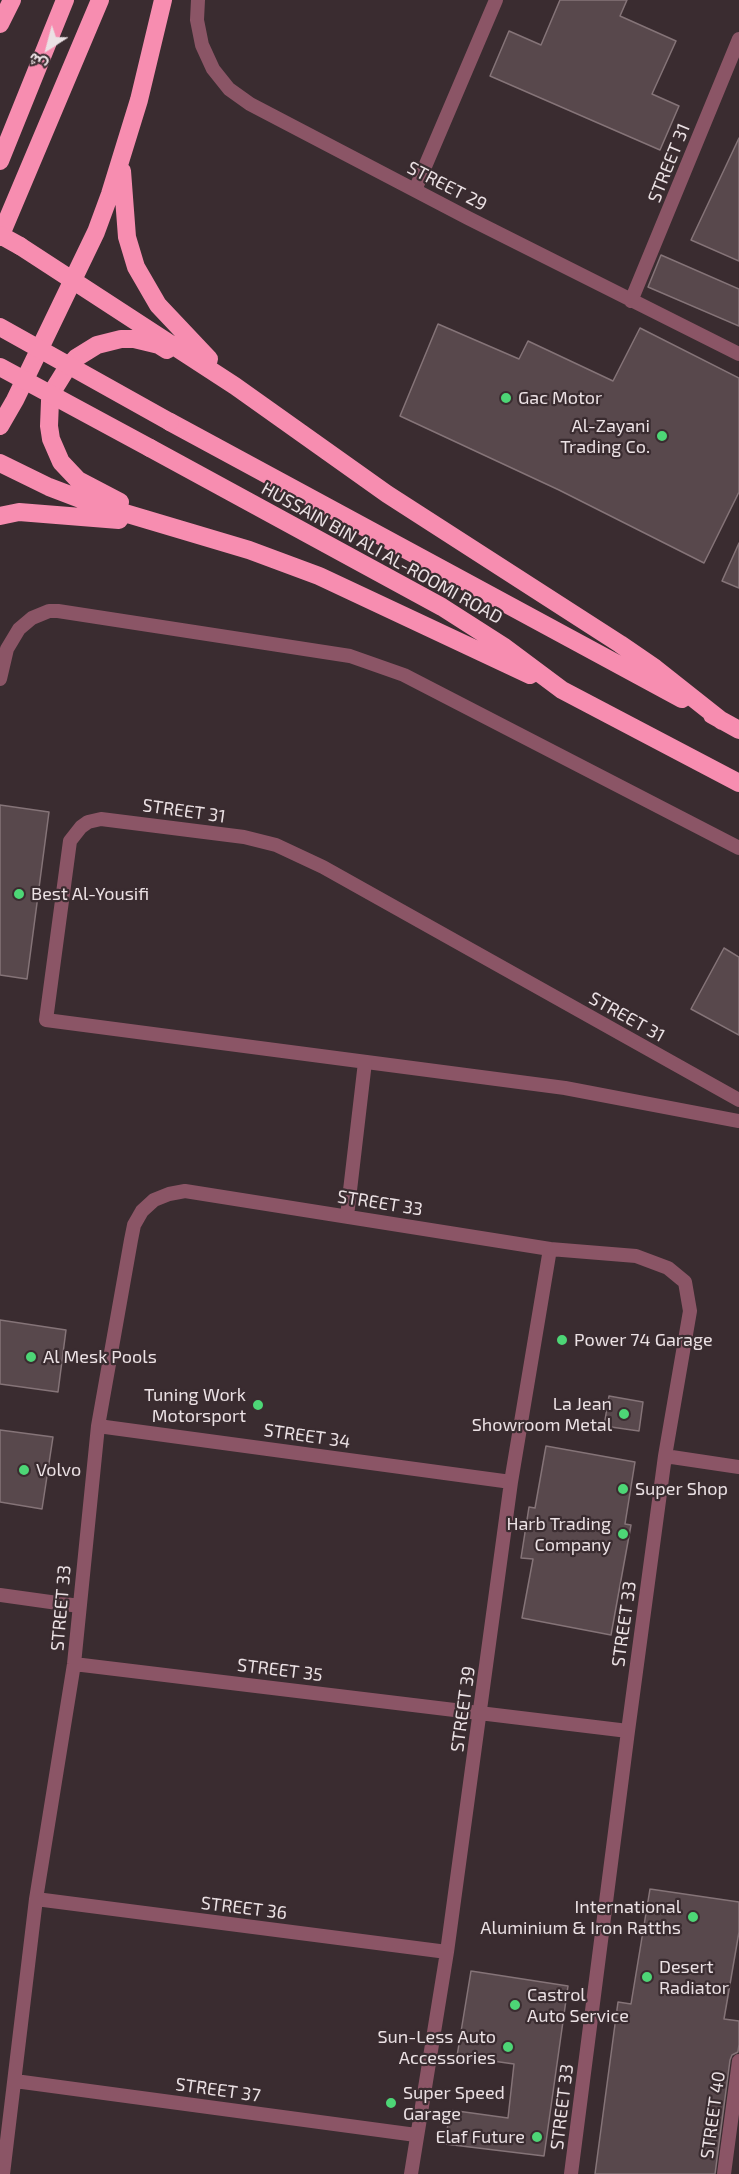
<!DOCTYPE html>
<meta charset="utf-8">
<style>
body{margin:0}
#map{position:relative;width:739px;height:2174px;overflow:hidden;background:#3a2c30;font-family:"Exo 2",Vazirmatn,sans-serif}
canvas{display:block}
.north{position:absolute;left:18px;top:18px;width:60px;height:60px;-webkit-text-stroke:4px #3a2c30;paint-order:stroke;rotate:216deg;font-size:16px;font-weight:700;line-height:24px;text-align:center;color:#ebe1e4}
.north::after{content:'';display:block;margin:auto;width:21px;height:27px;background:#ebe1e4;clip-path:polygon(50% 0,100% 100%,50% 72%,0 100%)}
</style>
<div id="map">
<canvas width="739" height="2174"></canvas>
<div class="north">ش</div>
</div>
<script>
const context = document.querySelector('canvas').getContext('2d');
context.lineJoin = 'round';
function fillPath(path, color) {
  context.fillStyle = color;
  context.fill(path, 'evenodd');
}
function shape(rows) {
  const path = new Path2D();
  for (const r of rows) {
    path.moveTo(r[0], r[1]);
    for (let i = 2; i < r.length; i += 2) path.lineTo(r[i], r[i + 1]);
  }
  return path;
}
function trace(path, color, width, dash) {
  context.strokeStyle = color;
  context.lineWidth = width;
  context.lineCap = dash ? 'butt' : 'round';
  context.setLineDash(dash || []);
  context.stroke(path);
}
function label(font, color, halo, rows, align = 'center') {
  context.font = font + ' "Exo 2",sans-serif';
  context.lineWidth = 4.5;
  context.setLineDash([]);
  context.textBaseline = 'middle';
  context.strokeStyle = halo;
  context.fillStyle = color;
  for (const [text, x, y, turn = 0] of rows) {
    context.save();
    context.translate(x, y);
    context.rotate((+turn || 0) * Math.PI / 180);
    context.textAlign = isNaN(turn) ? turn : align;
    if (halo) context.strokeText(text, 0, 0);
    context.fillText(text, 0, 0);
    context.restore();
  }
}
const building = shape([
 [560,0,627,0,620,16,676,41,652,94,679,106,660,150,490,76,509,31,541,45,560,0],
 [739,138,739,261,691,240,739,138],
 [661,255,739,289,739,326,648,287,661,255],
 [438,324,519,359,528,341,613,381,640,328,739,378,739,492,704,563,559,490,400,416,438,324],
 [739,543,739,588,722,581,739,543],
 [0,805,49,812,27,979,0,975,0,805],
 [724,948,739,957,739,1035,691,1009,724,948],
 [0,1320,66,1330,58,1392,0,1384,0,1320],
 [609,1396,643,1402,639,1431,604,1426,609,1396],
 [0,1430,53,1437,42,1509,0,1502,0,1430],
 [546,1446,635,1462,625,1524,631,1525,611,1635,522,1618,533,1559,521,1558,529,1507,535,1508,546,1446],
 [650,1889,739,1902,739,1932,724,2019,739,2021,739,2044,738,2052,732,2055,730,2060,715,2174,595,2174,618,2002,631,2004,650,1889],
 [471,1971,568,1986,544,2156,445,2144,450,2110,508,2118,514,2064,457,2056,471,1971]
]);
const street = shape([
 [198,0,197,20,202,45,213,69,229,89,250,104,468,218,739,354],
 [415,190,496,0],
 [631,301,739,39],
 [0,679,7,649,19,629,32,618,49,611,58,611,350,656,404,675,739,848],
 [739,1100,323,867,276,845,244,837,101,819,88,822,81,827,70,841,46,1020,565,1088,739,1121],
 [347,1216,365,1062],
 [98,1426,511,1482],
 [665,1456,739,1467],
 [0,1595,79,1606],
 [74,1664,628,1731],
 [36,1899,447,1952],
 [15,2081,416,2135],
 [3,2174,36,1899,74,1664,98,1426,131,1240,134,1225,142,1211,154,1200,169,1194,185,1191,550,1249,636,1256,668,1268,685,1282,690,1311,665,1456,628,1731,571,2174],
 [411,2174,447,1952,511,1482,550,1249],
 [724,2174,739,2061]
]);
const highway = shape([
 [0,24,12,0],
 [0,161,65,0],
 [122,171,127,237,136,267,158,305,209,359],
 [0,237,100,0],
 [20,246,235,386,387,494,620,644,655,668,722,721],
 [170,422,682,699],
 [0,426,15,400,96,232,110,194,139,100,163,0],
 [150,448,442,607,503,646,562,690,739,783],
 [0,463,49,487,91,503,249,550,319,576,530,675],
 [120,502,78,480,61,462,51,439,49,426,50,401,54,389,67,368,76,358,97,345,121,339,134,339,159,345,167,350],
 [0,516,19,512,119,520],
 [712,715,739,730]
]);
const highwayBridge = shape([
 [0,235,20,246],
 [0,327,170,422],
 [0,367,150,448]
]);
const markers = [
 [506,398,6,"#4dd676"],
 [662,436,6,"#4dd676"],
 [19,894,6,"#4dd676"],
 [562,1340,6,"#4dd676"],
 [31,1357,6,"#4dd676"],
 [258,1405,6,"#4dd676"],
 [624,1414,6,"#4dd676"],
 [24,1470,6,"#4dd676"],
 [623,1489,6,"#4dd676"],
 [623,1534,6,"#4dd676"],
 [693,1917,6,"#4dd676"],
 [647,1977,6,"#4dd676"],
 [515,2005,6,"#4dd676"],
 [508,2047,6,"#4dd676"],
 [391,2103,6,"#4dd676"],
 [537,2137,6,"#4dd676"]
];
const streetNames = [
 ["STREET 31",669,163,-68],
 ["STREET 29",447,186,27],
 ["HUSSAIN BIN ALI AL-ROOMI ROAD",382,553,29],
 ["STREET 31",184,811,8],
 ["STREET 31",627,1017,29],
 ["STREET 33",380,1203,9],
 ["STREET 34",307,1436,8],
 ["STREET 33",61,1608,-85],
 ["STREET 33",624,1624,-82],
 ["STREET 35",280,1670,7],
 ["STREET 39",463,1709,-82],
 ["STREET 36",244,1908,7],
 ["STREET 37",218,2090,8],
 ["STREET 33",562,2107,-83],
 ["STREET 40",713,2115,-82]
];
const poiNames = [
 ["Gac Motor",518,398],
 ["Al-Zayani",650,426,"right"],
 ["Trading Co.",650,447,"right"],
 ["Best Al-Yousifi",31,894],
 ["Power 74 Garage",574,1340],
 ["Al Mesk Pools",43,1357],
 ["Tuning Work",246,1395,"right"],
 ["Motorsport",246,1416,"right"],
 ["La Jean",612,1404,"right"],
 ["Showroom Metal",612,1425,"right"],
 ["Volvo",36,1470],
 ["Super Shop",635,1489],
 ["Harb Trading",611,1524,"right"],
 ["Company",611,1545,"right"],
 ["International",681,1907,"right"],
 ["Aluminium & Iron Ratths",681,1928,"right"],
 ["Desert",659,1967],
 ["Radiator",659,1988],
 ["Castrol",527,1995],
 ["Auto Service",527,2016],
 ["Sun-Less Auto",496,2037,"right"],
 ["Accessories",496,2058,"right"],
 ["Super Speed",403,2093],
 ["Garage",403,2114],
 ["Elaf Future",525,2137,"right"]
];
fillPath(building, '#58484c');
trace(building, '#857478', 1.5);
trace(street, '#8b5566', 14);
trace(highway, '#f78db0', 18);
trace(highwayBridge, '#f78db0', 18);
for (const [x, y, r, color] of markers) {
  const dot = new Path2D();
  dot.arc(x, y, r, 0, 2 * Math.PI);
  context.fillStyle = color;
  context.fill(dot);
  trace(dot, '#3a2c30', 2);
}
label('18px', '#ebe1e4', '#3a2c30', streetNames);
label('18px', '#ebe1e4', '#3a2c30', poiNames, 'left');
</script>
